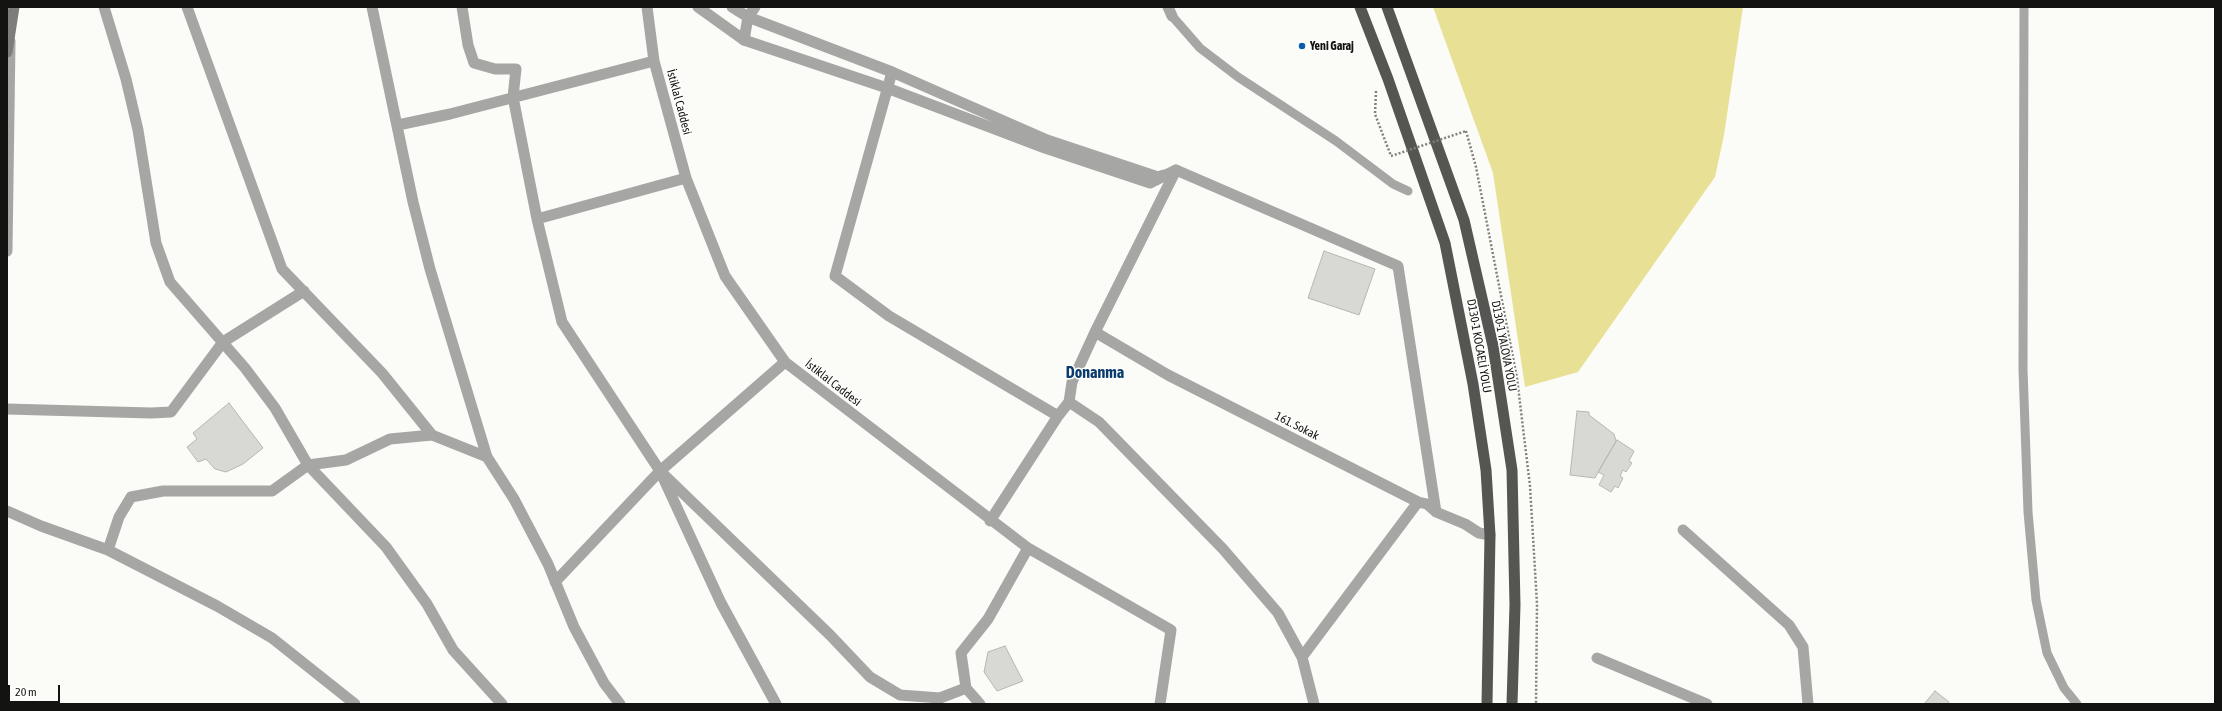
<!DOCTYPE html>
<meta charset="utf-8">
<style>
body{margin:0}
#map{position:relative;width:2222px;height:711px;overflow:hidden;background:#fbfbf7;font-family:"Asap Condensed",sans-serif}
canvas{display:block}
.frame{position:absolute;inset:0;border:8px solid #131312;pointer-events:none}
.scale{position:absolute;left:8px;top:685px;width:52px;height:18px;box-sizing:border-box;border:2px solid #131312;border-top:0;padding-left:5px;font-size:12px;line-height:14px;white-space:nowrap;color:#131312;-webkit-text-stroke:3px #fffffe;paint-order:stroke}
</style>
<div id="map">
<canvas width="2222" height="711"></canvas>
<div class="frame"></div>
<div class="scale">20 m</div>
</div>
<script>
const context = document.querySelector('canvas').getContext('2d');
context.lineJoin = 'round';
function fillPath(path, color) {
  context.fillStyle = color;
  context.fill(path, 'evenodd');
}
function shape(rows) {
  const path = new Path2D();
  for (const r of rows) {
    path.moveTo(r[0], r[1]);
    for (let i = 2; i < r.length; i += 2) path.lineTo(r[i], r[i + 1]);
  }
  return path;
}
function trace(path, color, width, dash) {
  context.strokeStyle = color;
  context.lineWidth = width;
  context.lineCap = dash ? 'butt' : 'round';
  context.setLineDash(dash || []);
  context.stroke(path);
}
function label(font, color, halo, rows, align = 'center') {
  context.font = font + ' "Asap Condensed",sans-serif';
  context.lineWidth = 3;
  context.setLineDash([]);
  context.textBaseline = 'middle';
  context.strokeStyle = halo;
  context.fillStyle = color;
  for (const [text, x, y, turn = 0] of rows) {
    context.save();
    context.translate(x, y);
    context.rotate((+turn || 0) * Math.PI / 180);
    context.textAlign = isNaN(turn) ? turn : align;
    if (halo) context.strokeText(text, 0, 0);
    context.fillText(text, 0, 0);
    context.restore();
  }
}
const green = shape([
 [1433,7,1743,7,1724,135,1715,177,1578,372,1525,387,1493,173]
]);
const building = shape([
 [1324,251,1375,269,1359,315,1308,298,1324,251],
 [229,403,263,448,243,464,226,472,215,469,206,459,198,462,187,447,197,439,193,433,229,403],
 [1577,411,1589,412,1589,415,1614,434,1616,441,1595,478,1570,475,1577,411],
 [1617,440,1634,451,1629,461,1632,463,1626,472,1623,470,1620,476,1623,478,1618,488,1615,486,1611,492,1599,485,1604,475,1598,472,1617,440],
 [1005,646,1023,681,997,691,984,672,988,652,1005,646],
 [1935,691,1949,702,1948,704,1924,704,1935,691]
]);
const path = shape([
 [1376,91,1375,114,1391,156],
 [1466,131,1476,167,1517,378,1530,486,1537,604,1536,704]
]);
const service = shape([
 [2024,7,2023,369,2028,512,2036,600,2047,653,2064,688,2077,704],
 [1172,16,1200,48,1238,77,1336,141,1393,184,1408,191]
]);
const minor = shape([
 [104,7,126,79,138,130,156,243,170,282,245,368,275,408,308,465,386,547,427,604,453,650,502,704],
 [187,7,282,269,382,373,432,435],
 [372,7,413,202,430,269,487,457,514,499,548,564,574,627,604,683,620,704],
 [462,7,468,45,474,63,495,69,516,69,513,97,537,219,562,322,660,471,721,603,776,704],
 [647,7,654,61,686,178,725,276,785,362,1028,548,988,619,961,653,966,688,980,704],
 [744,40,748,17,755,7],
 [892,72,835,276,889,316,1058,416,1069,402],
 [398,125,450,114,654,61],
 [537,219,686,178],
 [1095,332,1168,375,1418,502,1427,504,1436,512,1465,524,1479,533,1490,535],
 [785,362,660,471,830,635,870,677,900,695,940,698,966,688],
 [7,409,151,413,171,412,223,342,304,291],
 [7,511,41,526,108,550,217,606,272,638,355,704],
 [990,521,1058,416],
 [1683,530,1789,625,1803,647,1808,704],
 [1028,548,1171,630,1160,704],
 [108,550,119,517,131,497,163,491,272,491,308,465,346,460,390,439,432,435,487,457],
 [555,582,660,471],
 [1302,657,1418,502],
 [1597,658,1707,704],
 [1314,704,1302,657,1278,613,1223,549,1099,422,1069,402,1072,382,1095,332,1176,170,1398,266,1436,512]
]);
const tertiary = shape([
 [698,7,744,40,887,88,1045,148,1150,183,1176,170],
 [732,7,748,17,892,72,1047,140,1158,177,1164,175],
 [1168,7,1172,16],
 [7,251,10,41]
]);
const secondary = shape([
 [7,52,14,7]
]);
const trunk = shape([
 [1360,7,1388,79,1445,243,1473,384,1486,470,1490,535,1487,704],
 [1387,7,1464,220,1493,346,1512,470,1515,605,1512,704]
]);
const pathBridge = shape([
 [1391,156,1466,131]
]);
const markers = [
 [1302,46,4,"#0a5baa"]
];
const poiNames = [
 ["Yeni Garaj",1310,46]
];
const streetNames = [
 ["İstiklal Caddesi",679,102,75],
 ["D130-1 KOCAELİ YOLU",1479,346,80],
 ["D130-1 YALOVA YOLU",1504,346,79],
 ["İstiklal Caddesi",833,383,38],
 ["161. Sokak",1297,426,27]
];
const districtNames = [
 ["Donanma",1095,373]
];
fillPath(green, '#e8e195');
fillPath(building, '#d8d8d4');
trace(building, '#b6b6b3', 1);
trace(path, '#80807e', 2.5, [2, 2]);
trace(service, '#a6a6a4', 9);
trace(minor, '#a6a6a4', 11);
trace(tertiary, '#a6a6a4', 11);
trace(secondary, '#7d7d7b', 11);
trace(trunk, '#555552', 11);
trace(pathBridge, '#80807e', 2.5, [2, 2]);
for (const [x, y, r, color] of markers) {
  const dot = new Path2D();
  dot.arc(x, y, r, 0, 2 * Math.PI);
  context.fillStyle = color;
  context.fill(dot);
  trace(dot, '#fffffe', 1.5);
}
label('bold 12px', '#131312', '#fffffe', poiNames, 'left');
label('12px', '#131312', '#fffffe', streetNames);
label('bold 16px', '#0c3c6e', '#fffffe', districtNames);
</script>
